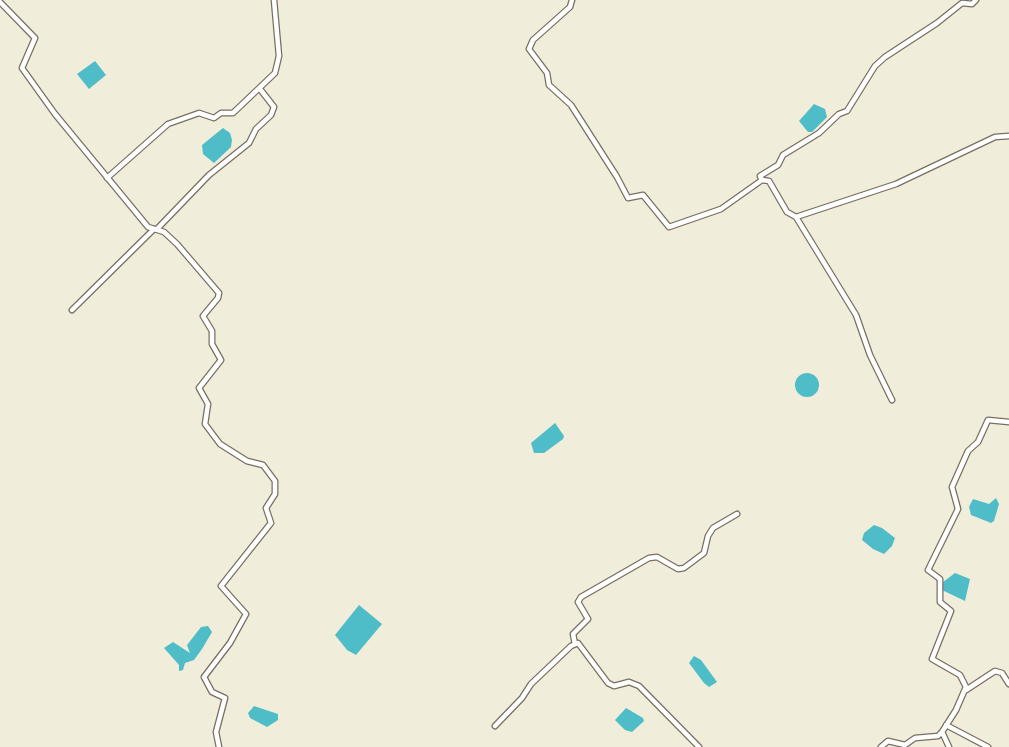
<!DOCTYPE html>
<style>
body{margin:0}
canvas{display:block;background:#f0eddb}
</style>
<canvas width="1009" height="747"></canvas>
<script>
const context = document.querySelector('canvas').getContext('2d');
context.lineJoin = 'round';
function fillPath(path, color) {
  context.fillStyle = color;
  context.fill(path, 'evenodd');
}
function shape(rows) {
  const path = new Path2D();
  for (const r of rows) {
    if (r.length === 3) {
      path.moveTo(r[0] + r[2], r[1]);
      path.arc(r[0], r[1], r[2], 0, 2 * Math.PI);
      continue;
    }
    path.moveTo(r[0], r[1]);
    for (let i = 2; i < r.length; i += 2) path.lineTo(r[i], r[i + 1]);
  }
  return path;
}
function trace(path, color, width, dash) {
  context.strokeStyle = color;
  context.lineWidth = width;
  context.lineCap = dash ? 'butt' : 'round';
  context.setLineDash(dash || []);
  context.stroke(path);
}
const water = shape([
 [95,61,106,75,89,89,77,74],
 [814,104,825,109,827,117,812,132,808,132,799,121],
 [223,128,230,133,232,140,231,147,214,163,203,154,202,145],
 [807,385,12],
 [555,423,564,436,563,439,544,453,534,453,531,443],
 [996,498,999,504,994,521,991,523,971,515,969,507,973,499,989,504],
 [874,525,882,528,895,538,892,546,884,554,873,549,862,540,864,533],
 [955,573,970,579,965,601,942,590,943,582],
 [359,605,382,624,356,655,347,650,335,635],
 [208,626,212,632,202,649,194,660,185,663,183,670,179,671,179,665,164,648,173,642,190,653,187,645,201,627],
 [694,656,701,660,717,682,709,687,704,683,689,663],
 [254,706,278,714,278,720,267,727,250,718,248,713],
 [626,708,643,718,644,721,632,732,625,730,615,720]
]);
const minor = shape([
 [572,0,570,7,533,40,529,49,547,73,549,85,571,105,617,177,628,198,643,195,669,227,721,209,762,180,769,181,787,212,796,217,896,184,995,137,1009,136],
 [0,2,35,38,22,68,55,114,148,227,164,232,177,244,219,293,218,298,203,316,212,331,212,344,221,360,199,388,208,404,205,424,220,444,247,461,263,465,275,481,275,494,266,508,271,523,221,586,246,614,230,643,204,677,212,692,225,698,216,732,219,747],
 [107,178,168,124,199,113,214,118,221,113,233,113,275,73,279,56,274,0],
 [762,180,760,176,778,165,783,155,819,133,839,114,847,111,875,66,885,57,937,23,962,3,972,4,976,0],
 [796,217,856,315,870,355,892,400],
 [157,229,209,175,249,143,256,129,271,115,274,107,260,89],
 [72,310,154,229],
 [575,644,573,634,588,619,578,602,581,597,649,558,657,557,678,569,684,568,704,553,708,536,713,528,737,514],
 [966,690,995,671,1002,673,1009,684],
 [946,725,988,747],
 [495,726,522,698,531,684,571,646,578,643,608,683,614,686,629,682,639,686,699,747],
 [881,747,888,741,905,745,915,738,938,736,942,732],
 [949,747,942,732,956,710,966,687,960,675,932,659,951,611,940,602,940,579,928,570,958,509,952,487,968,451,978,442,988,420,1009,422]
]);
fillPath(water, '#4fbdc7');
trace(minor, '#7a6e60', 7);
trace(minor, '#fff', 4.5);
</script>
